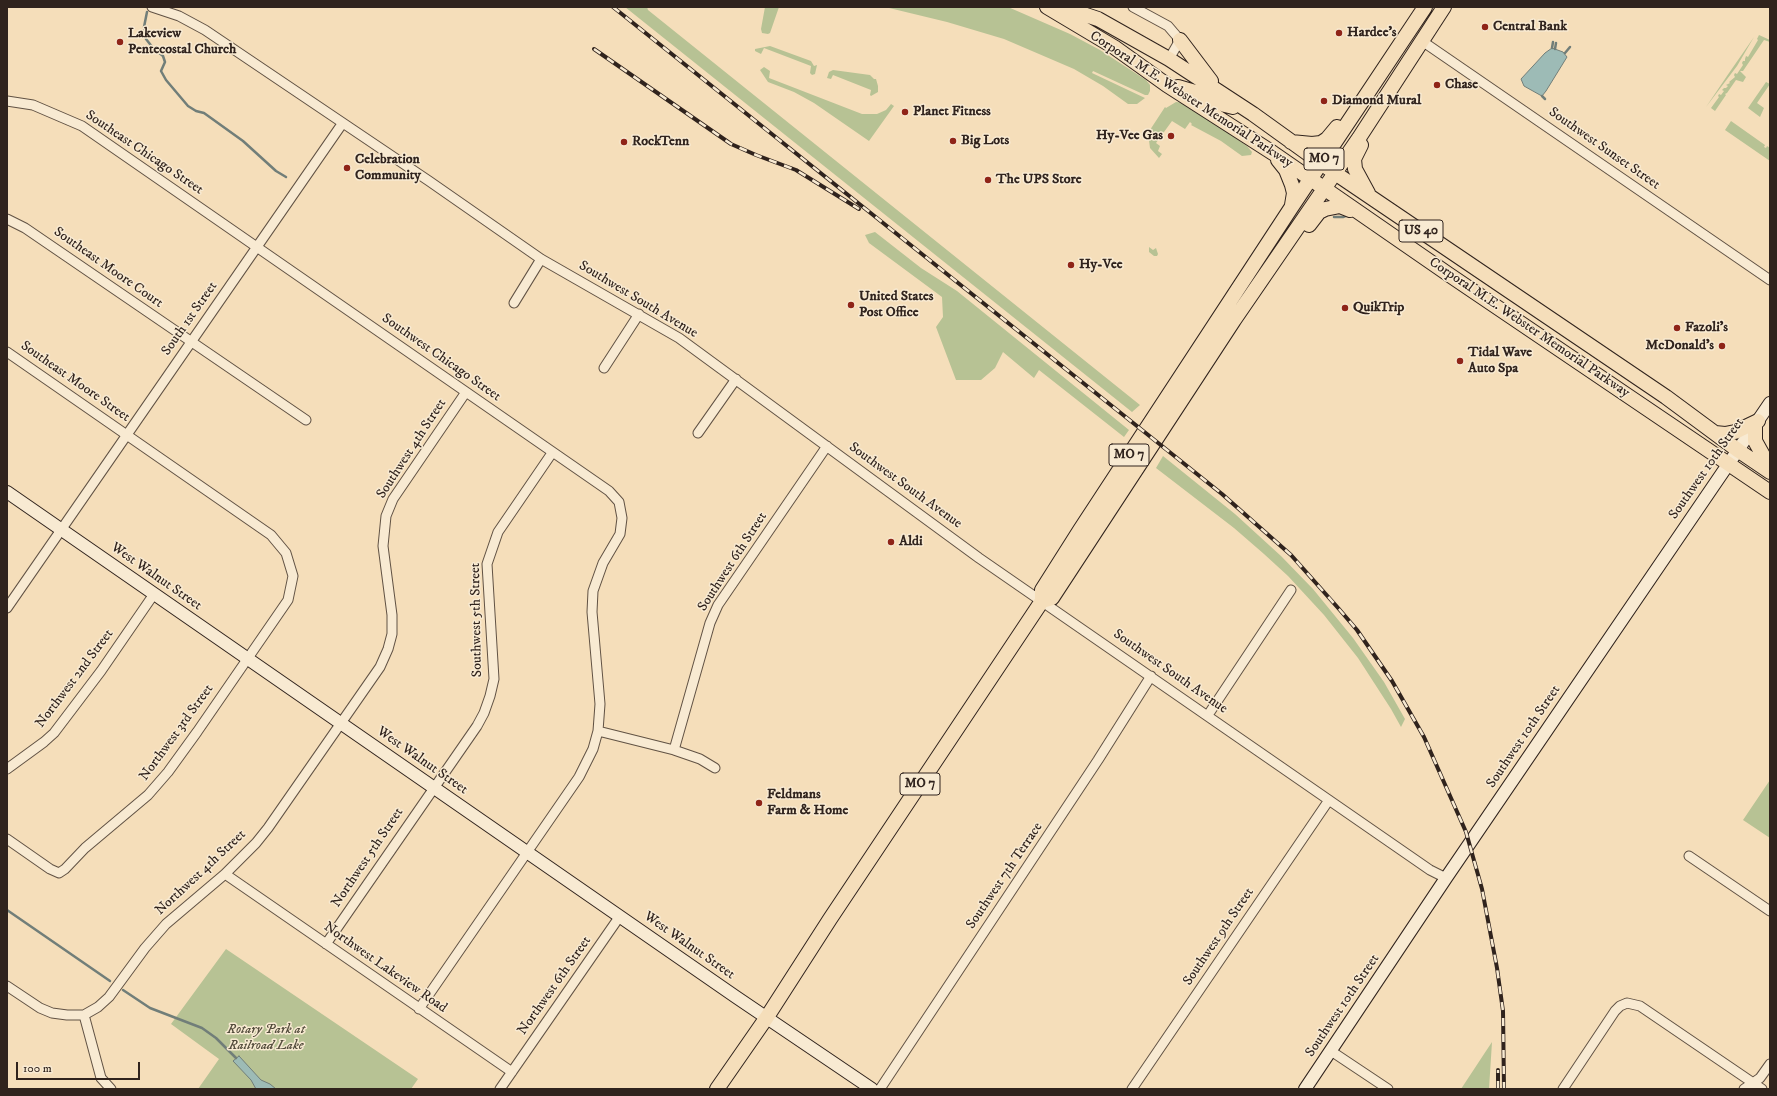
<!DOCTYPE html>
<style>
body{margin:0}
#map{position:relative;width:1777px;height:1096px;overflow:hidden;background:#f5deba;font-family:"IM FELL DW Pica",serif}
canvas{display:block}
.frame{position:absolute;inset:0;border:8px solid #30231d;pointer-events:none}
.scale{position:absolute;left:16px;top:1062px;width:124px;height:18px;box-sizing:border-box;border:2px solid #30231d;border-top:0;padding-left:5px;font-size:12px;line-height:14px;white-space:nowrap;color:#30231d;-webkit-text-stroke:3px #f8ead2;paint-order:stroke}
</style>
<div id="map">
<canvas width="1777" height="1096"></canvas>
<div class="frame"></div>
<div class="scale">100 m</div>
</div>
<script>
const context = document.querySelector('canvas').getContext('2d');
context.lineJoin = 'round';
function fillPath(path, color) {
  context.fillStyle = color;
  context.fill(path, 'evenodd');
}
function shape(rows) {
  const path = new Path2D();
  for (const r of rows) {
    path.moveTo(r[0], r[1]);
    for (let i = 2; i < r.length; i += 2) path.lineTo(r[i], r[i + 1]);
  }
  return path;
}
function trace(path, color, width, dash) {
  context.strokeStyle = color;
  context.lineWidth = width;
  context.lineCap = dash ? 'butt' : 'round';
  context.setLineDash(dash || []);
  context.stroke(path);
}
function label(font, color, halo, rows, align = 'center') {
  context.font = font + ' "IM FELL DW Pica",serif';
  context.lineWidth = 3;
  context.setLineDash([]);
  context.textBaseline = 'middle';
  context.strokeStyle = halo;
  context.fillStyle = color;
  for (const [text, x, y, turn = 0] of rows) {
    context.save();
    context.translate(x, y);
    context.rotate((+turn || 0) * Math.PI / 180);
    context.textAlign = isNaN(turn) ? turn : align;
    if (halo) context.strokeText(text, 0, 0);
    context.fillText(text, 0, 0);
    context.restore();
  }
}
const green = shape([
 [625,7,647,7,648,10,1140,405,1132,412],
 [765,7,779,7,770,33,768,34,762,33,761,29],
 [885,7,1008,7,1070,34,1100,50,1146,80,1150,85,1150,91,1148,95,1145,95,1093,71,1092,73,1145,98,1137,104,1128,104,1103,86,1074,69,1004,39,947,22],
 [1759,35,1770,40,1770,42,1764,40,1743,71,1740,71,1746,77,1743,82,1736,80,1727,93,1725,94,1726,95,1715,111,1711,108,1719,97,1718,96,1719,94,1721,95,1724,91,1722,90,1724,88,1726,88,1728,86,1726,85,1730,83,1729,82,1735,77,1734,75,1735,73,1737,74,1743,65,1742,63,1743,61,1745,61,1745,59,1746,56,1748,57,1758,40,1757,39],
 [1754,37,1737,66,1706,107,1729,73],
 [770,46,811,61,814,66,817,65,815,74,812,75,810,73,811,66,764,48,761,54,755,51,755,49],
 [764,67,770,71,769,78,862,114,877,114,886,110,891,104,894,106,869,141,814,103,794,92,768,82,760,70],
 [833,70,870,75,874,79,876,79,878,86,878,92,871,96,870,95,871,90,833,75,831,79,827,78,829,72],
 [1766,82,1770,84,1757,103,1764,108,1760,117,1748,108],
 [1176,102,1186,103,1247,146,1252,152,1251,155,1242,156,1221,141,1191,125,1192,124,1190,122,1185,129,1172,121,1156,143,1160,146,1158,151,1162,154,1159,158,1150,148,1148,133,1165,107,1166,108],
 [1731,121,1765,145,1764,147,1766,148,1767,146,1770,148,1770,161,1725,130],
 [875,232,921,268,957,291,1129,430,1124,437,1039,370,1034,378,1003,352,995,368,981,380,956,380,936,327,943,317,942,297,869,243,865,235],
 [1149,247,1153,250,1156,248,1158,254,1157,256,1154,256,1149,252],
 [1163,456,1235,514,1281,556,1313,589,1353,638,1384,682,1405,719,1401,727,1391,709,1358,658,1324,615,1288,576,1264,554,1234,528,1156,468],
 [1770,780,1770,838,1743,820],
 [226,949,418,1079,411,1089,198,1089,219,1059,171,1024],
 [1492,1042,1489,1089,1461,1089,1486,1051]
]);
const water = shape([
 [1552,48,1563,52,1567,57,1546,91,1542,96,1540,95,1524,86,1521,79,1545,53,1552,48],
 [239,1056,261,1080,270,1084,276,1089,256,1089,251,1080,233,1061,239,1056]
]);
const stream = shape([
 [147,12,144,27,146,39,153,48,163,56,165,62,161,71,166,80,188,106,196,111,204,113,243,141,276,171,286,177],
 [1552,48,1553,42],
 [1555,49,1556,43],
 [1565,53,1570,47],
 [1542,96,1545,99],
 [1334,217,1343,217,1348,215],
 [7,910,110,981],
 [123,990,150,1008,202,1028,216,1038,236,1058]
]);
const street = shape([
 [152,7,179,16,205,30,429,181,541,259,679,338,979,558,1430,870,1446,878],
 [1133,7,1168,26,1180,40,1169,59],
 [1422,41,1770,280],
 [7,101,33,105,82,126,609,491,619,502,622,518,620,534,603,563,593,591,592,612,600,704,598,731,593,749,579,777,419,1009],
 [7,219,25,228,306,420],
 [514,303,541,259],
 [7,352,271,535,286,553,293,576,288,600,197,732,168,772,148,795,85,848,65,869,59,873,50,869,7,839],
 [604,368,639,314],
 [698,433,736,379],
 [7,608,342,124],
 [1208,715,1291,590],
 [598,731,674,750,700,759,715,768],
 [674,750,710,623,718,605,827,446],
 [7,769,44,742,54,733,101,671,154,594],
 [1689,856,1770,911],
 [225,874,512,1072],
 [326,944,477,726,484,713,490,696,494,679,487,564,498,532,552,453],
 [7,986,40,1008,52,1013,67,1015,84,1015,98,1007,109,997,145,948,166,924,225,874,256,843,268,828,380,667,388,649,392,634,392,615,383,546,386,516,393,499,466,392],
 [84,1015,101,1078,111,1089],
 [1331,1051,1388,1089],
 [500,1089,620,916],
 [880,1089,1098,760,1151,676],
 [1132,1089,1329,800],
 [1563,1089,1615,1011,1620,1006,1627,1003,1640,1006,1762,1089],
 [1744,1089,1760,1078,1770,1064]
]);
const secondary = shape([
 [7,492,736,997,872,1089],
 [1305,1089,1446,878,1770,403]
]);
const primary = shape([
 [1047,7,1114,47,1167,85,1273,153,1448,274,1770,492],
 [1062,7,1098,19,1169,59,1253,114,1335,173,1666,397,1739,451,1770,472],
 [1180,40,1211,81],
 [1178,87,1195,92,1225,105,1233,107],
 [1291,142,1312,144,1321,143,1327,139,1337,127],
 [1361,145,1354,159,1355,169,1368,193],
 [1278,160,1286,170,1292,185,1294,193,1292,205],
 [1309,225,1319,212,1325,209,1340,206,1350,210],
 [1755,426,1755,441,1770,468],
 [1715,433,1725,434,1735,432,1758,421],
 [1042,601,1052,598,1234,320,1359,138,1444,7],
 [717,1089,767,1017,830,919,1042,601,1042,590,1080,530,1291,208,1425,7]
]);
const rail = shape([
 [613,7,1222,494,1291,555,1339,609,1357,630,1392,681,1424,737,1466,832,1482,889,1497,968,1503,1011,1504,1089],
 [594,49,731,144,756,155,796,170,859,209],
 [1498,1089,1498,1070]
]);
const markers = [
 [1485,27,4,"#8f2418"],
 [1339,33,4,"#8f2418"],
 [120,42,4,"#8f2418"],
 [1437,85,4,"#8f2418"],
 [1324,101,4,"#8f2418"],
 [905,112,4,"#8f2418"],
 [1171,136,4,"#8f2418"],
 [953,141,4,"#8f2418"],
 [624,142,4,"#8f2418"],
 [347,168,4,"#8f2418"],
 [988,180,4,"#8f2418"],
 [1071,265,4,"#8f2418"],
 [851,305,4,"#8f2418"],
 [1345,308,4,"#8f2418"],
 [1677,328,4,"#8f2418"],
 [1722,346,4,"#8f2418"],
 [1460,361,4,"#8f2418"],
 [891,542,4,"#8f2418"],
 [759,803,4,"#8f2418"]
];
const shields = [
 [1324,159,40],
 [1421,231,44],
 [1129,455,40],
 [920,784,40]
];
const shieldNames = [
 ["MO 7",1324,159],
 ["US 40",1421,231],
 ["MO 7",1129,455],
 ["MO 7",920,784]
];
const poiNames = [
 ["Central Bank",1493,27],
 ["Hardee's",1347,33],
 ["Lakeview",128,34],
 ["Pentecostal Church",128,50],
 ["Chase",1445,85],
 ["Diamond Mural",1332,101],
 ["Planet Fitness",913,112],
 ["Hy-Vee Gas",1163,136,"right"],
 ["Big Lots",961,141],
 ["RockTenn",632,142],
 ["Celebration",355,160],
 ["Community",355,176],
 ["The UPS Store",996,180],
 ["Hy-Vee",1079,265],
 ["United States",859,297],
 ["Post Office",859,313],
 ["QuikTrip",1353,308],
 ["Fazoli's",1685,328],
 ["McDonald's",1714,346,"right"],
 ["Tidal Wave",1468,353],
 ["Auto Spa",1468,369],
 ["Aldi",899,542],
 ["Feldmans",767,795],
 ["Farm & Home",767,811]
];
const streetNames = [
 ["Corporal M.E. Webster Memorial Parkway",1191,100,33],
 ["Southwest Sunset Street",1604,149,35],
 ["Southeast Chicago Street",144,153,34],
 ["Southeast Moore Court",108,268,35],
 ["Southwest South Avenue",638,300,31],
 ["South 1st Street",190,319,-55],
 ["Corporal M.E. Webster Memorial Parkway",1529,328,34],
 ["Southwest Chicago Street",441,358,35],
 ["Southeast Moore Street",75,382,35],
 ["Southwest 4th Street",412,449,-57],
 ["Southwest 10th Street",1707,469,-55],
 ["Southwest South Avenue",905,486,36],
 ["Southwest 6th Street",733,562,-57],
 ["West Walnut Street",156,577,35],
 ["Southwest 5th Street",477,620,-91],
 ["Southwest South Avenue",1170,672,35],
 ["Northwest 2nd Street",75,679,-53],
 ["Northwest 3rd Street",177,733,-54],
 ["Southwest 10th Street",1524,737,-56],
 ["West Walnut Street",422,761,35],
 ["Northwest 5th Street",368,858,-56],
 ["Northwest 4th Street",201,873,-43],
 ["Southwest 7th Terrace",1005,876,-56],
 ["Southwest 9th Street",1219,937,-56],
 ["West Walnut Street",689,946,35],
 ["Northwest Lakeview Road",385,968,35],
 ["Northwest 6th Street",555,986,-55],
 ["Southwest 10th Street",1343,1006,-56]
];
const parkNames = [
 ["Rotary Park at",266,1030],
 ["Railroad Lake",266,1046]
];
fillPath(green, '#b7c294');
fillPath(water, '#9dbbb6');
trace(water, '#717e79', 1);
trace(stream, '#717e79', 2.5);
trace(street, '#615244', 11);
trace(secondary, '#30231d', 14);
trace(primary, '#30231d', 16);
trace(street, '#f8ead2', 9);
trace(secondary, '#f8ead2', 12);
trace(primary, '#f5deba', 14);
trace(rail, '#30231d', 4);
trace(rail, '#f8ead2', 2.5, [8]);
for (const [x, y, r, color] of markers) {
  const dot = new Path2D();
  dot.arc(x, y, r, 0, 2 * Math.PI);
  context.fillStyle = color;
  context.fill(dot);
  trace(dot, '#f8ead2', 1.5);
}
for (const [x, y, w] of shields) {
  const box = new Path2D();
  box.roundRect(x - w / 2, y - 11, w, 22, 3);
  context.fillStyle = '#f8ead2';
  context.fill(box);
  trace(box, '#30231d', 1);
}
label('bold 13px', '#30231d', null, shieldNames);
label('bold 14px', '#30231d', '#f8ead2', poiNames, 'left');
label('14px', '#30231d', '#f8ead2', streetNames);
label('italic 14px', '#524b3b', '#f8ead2', parkNames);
</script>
